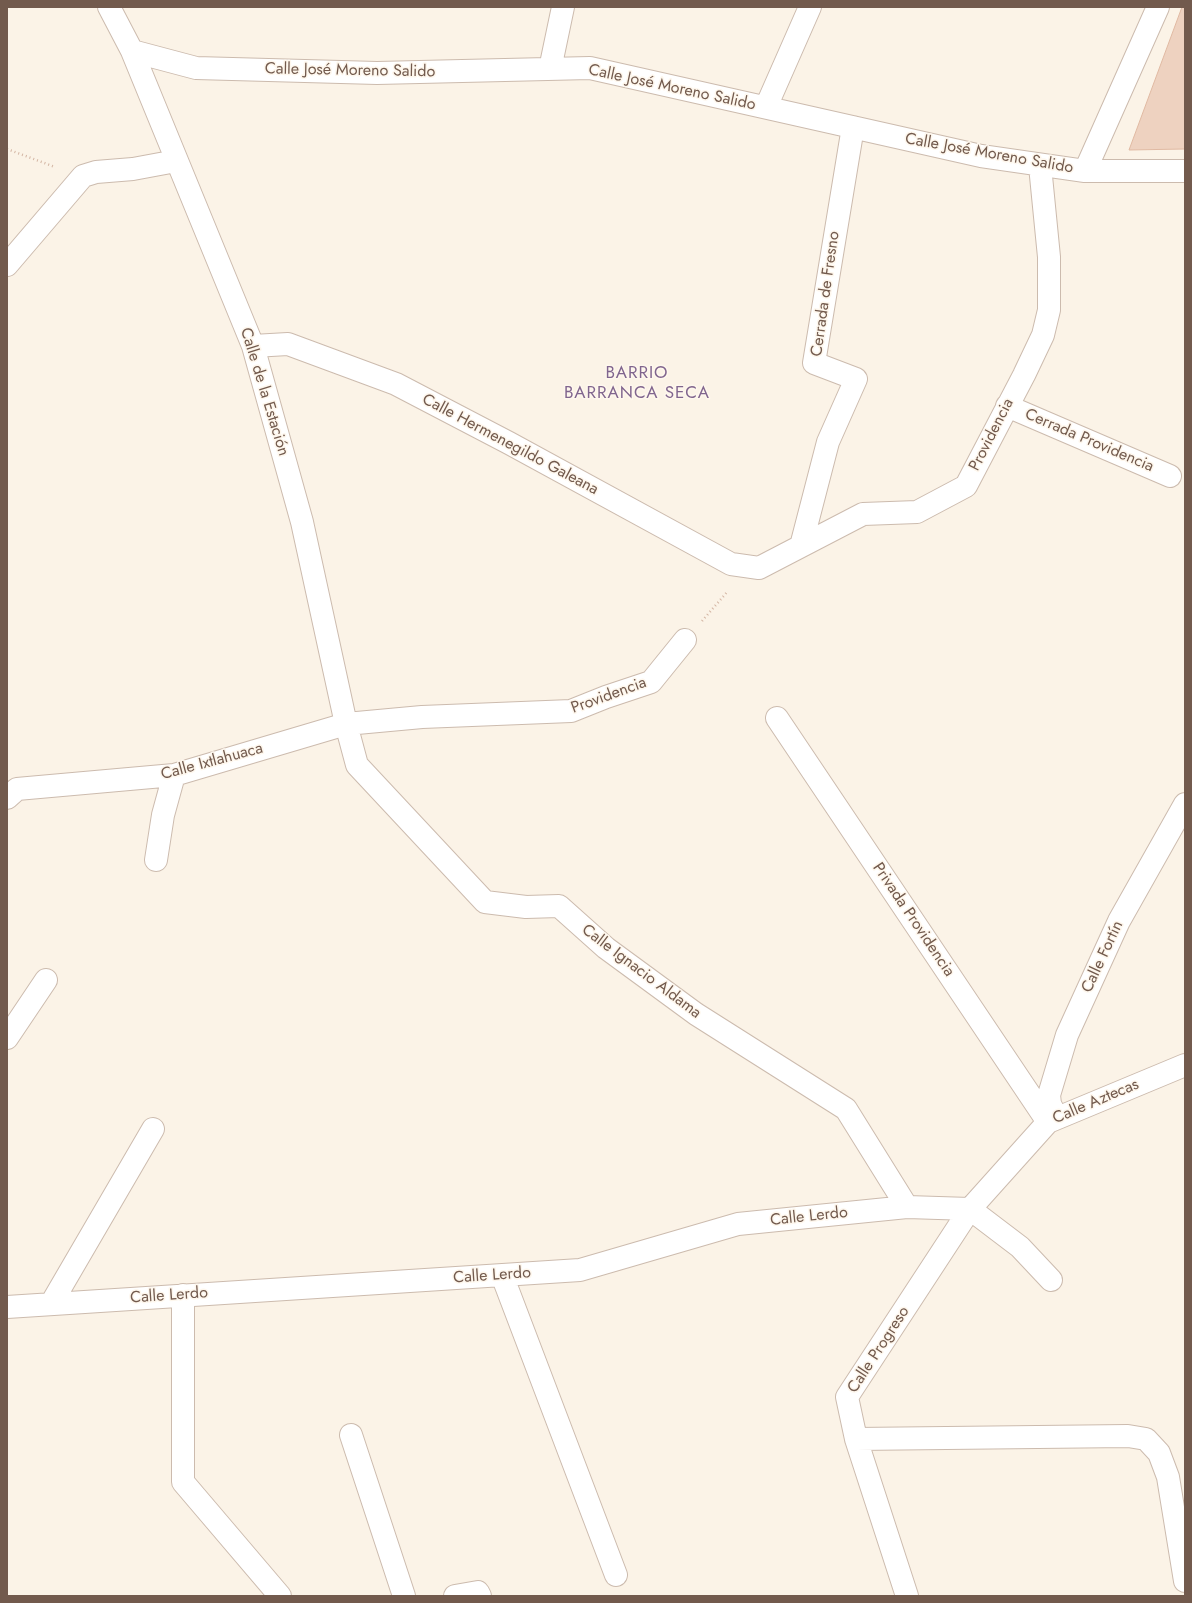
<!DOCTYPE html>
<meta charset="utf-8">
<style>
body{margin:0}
#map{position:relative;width:1192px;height:1603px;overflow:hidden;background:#fbf3e7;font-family:Jost,sans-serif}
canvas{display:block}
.frame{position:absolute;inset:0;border:8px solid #725a4d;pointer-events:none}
</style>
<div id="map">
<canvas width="1192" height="1603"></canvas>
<div class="frame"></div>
</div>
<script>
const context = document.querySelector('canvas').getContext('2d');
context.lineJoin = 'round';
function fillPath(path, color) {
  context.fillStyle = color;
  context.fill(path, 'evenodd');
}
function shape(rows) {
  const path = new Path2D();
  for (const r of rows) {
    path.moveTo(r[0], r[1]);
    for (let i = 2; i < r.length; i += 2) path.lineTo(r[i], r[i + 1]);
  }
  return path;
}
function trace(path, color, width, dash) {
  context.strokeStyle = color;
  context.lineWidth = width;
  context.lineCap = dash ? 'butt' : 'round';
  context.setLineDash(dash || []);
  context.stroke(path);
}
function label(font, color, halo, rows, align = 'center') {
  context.font = font + ' Jost,sans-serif';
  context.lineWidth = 3;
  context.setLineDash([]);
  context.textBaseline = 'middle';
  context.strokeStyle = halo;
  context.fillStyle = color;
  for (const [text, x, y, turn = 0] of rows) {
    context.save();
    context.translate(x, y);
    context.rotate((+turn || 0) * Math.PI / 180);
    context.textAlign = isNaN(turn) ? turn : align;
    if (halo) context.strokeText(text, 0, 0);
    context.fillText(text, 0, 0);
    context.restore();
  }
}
const building = shape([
 [1182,7,1185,7,1185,149,1129,150,1182,7]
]);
const path = shape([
 [7,149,55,167],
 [702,621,728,591]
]);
const street = shape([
 [109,7,132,51,253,346,302,522,346,724,357,765,485,902,526,907,559,906,606,948,696,1014,846,1109,907,1207],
 [132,51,196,68,377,73,590,68,981,156,1085,171,1185,171],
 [550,69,563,7],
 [766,107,810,7],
 [1085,171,1158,7],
 [7,265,83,176,96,172,133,169,176,161],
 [253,346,288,344,396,384,509,443,731,564,759,568,863,514,917,512,966,486,1024,375,1043,335,1049,310,1049,257,1040,166],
 [1007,406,1170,476],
 [801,546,828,442,856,379,814,363,853,127],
 [777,718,1048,1122],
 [7,798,17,789,174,775,346,724,422,717,571,711,606,697,651,682,685,640],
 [156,860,163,815,174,775],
 [7,1038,46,980],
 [1057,1118,1050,1104,1049,1095,1067,1035,1119,921,1185,804],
 [970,1209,1020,1247,1051,1280],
 [502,1275,616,1575],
 [183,1295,183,1482,280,1596],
 [51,1304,153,1129],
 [7,1307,580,1270,738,1224,907,1207,970,1209],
 [351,1435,404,1596],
 [856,1439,1128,1436,1146,1439,1159,1453,1168,1477,1185,1581],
 [455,1596,478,1592,480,1596],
 [907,1596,856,1439,847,1397,970,1209,1048,1122,1185,1065]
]);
const streetNames = [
 ["Calle José Moreno Salido",350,71,1],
 ["Calle José Moreno Salido",672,88,12],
 ["Calle José Moreno Salido",989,154,10],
 ["Cerrada de Fresno",826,294,-82],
 ["Calle de la Estación",264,392,73],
 ["Providencia",992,435,-63],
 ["Cerrada Providencia",1089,441,23],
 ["Calle Hermenegildo Galeana",510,445,28],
 ["Providencia",609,696,-20],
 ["Calle Ixtlahuaca",212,762,-15],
 ["Privada Providencia",913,920,56],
 ["Calle Fortín",1103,957,-65],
 ["Calle Ignacio Aldama",641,972,37],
 ["Calle Aztecas",1096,1102,-23],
 ["Calle Lerdo",809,1217,-6],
 ["Calle Lerdo",492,1276,-4],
 ["Calle Lerdo",169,1296,-4],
 ["Calle Progreso",879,1350,-57]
];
const neighbourhoodNames = [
 ["BARRIO",637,374],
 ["BARRANCA SECA",637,394]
];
fillPath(building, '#eed2c0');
trace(building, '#e0b9a2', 1);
trace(street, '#ccbbae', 24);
trace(path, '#d3b5a3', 2.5, [1, 3]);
trace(street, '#fff', 22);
label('16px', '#725a4d', '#fef7ed', streetNames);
context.letterSpacing = '1px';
label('17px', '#80658e', '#fef7ed', neighbourhoodNames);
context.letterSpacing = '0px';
</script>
